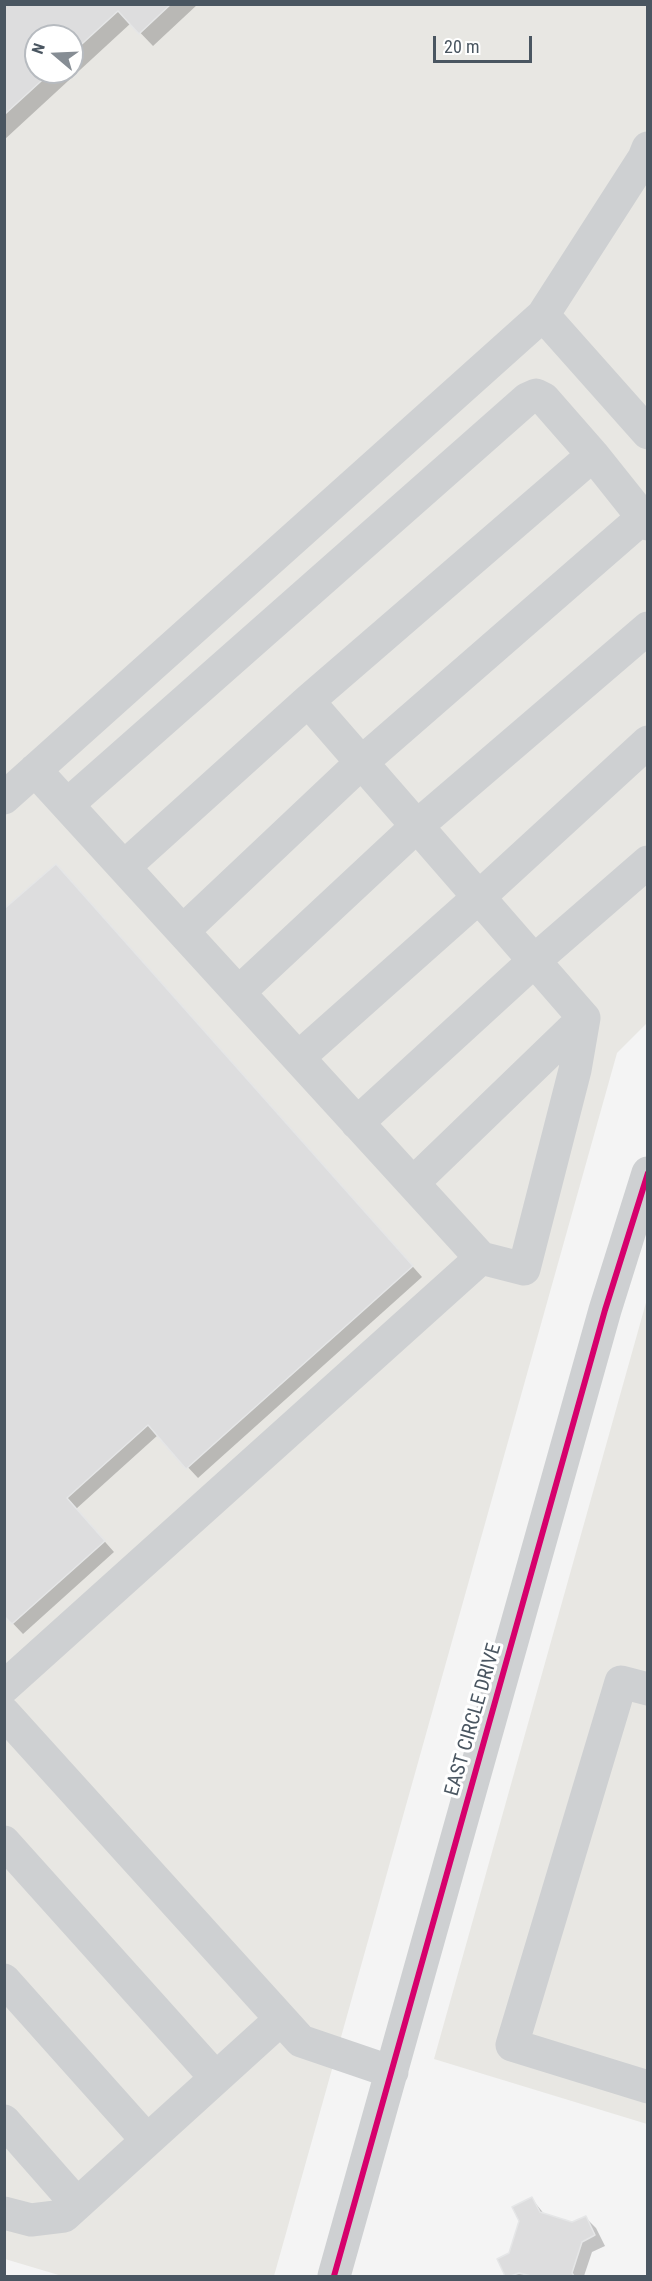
<!DOCTYPE html>
<style>
body{margin:0}
#map{position:relative;width:652px;height:2281px;overflow:hidden;background:#f4f4f4;font-family:"Roboto Condensed",sans-serif}
canvas{display:block}
.frame{position:absolute;inset:0;border:6px solid #4a5661;pointer-events:none}
.north{position:absolute;left:24px;top:24px;width:60px;height:60px;box-sizing:border-box;background:#fff;border:2px solid #b7bbc0;border-radius:50%;rotate:289deg;font-size:16px;font-weight:700;line-height:24px;text-align:center;color:#4a5661}
.north::after{content:'';display:block;margin:auto;width:21px;height:27px;background:#868d94;clip-path:polygon(50% 0,100% 100%,50% 72%,0 100%)}
.scale{position:absolute;left:433px;top:36px;width:99px;height:27px;box-sizing:border-box;border:3px solid #4a5661;border-top:0;padding-left:8px;font-size:18px;line-height:21px;white-space:nowrap;color:#4a5661;-webkit-text-stroke:4px #fff;paint-order:stroke}
</style>
<div id="map">
<canvas width="652" height="2281"></canvas>
<div class="frame"></div>
<div class="north">N</div>
<div class="scale">20 m</div>
</div>
<script>
const context = document.querySelector('canvas').getContext('2d');
context.lineJoin = 'round';
function fillPath(path, color) {
  context.fillStyle = color;
  context.fill(path, 'evenodd');
}
function shape(rows) {
  const path = new Path2D();
  for (const r of rows) {
    path.moveTo(r[0], r[1]);
    for (let i = 2; i < r.length; i += 2) path.lineTo(r[i], r[i + 1]);
  }
  return path;
}
function trace(path, color, width, dash) {
  context.strokeStyle = color;
  context.lineWidth = width;
  context.lineCap = dash ? 'butt' : 'round';
  context.setLineDash(dash || []);
  context.stroke(path);
}
function label(font, color, halo, rows, align = 'center') {
  context.font = font + ' "Roboto Condensed",sans-serif';
  context.lineWidth = 6;
  context.setLineDash([]);
  context.textBaseline = 'middle';
  context.strokeStyle = halo;
  context.fillStyle = color;
  for (const [text, x, y, turn = 0] of rows) {
    context.save();
    context.translate(x, y);
    context.rotate((+turn || 0) * Math.PI / 180);
    context.textAlign = isNaN(turn) ? turn : align;
    if (halo) context.strokeText(text, 0, 0);
    context.fillText(text, 0, 0);
    context.restore();
  }
}
const commercial = shape([
 [4,5,647,5,647,1023,617,1053,274,2276,62,2276,5,2259],
 [36,36,72,36,72,72,36,72],
 [647,1299,647,2124,434,2059]
]);
const shadow = shape([
 [4,4,198,4,153,46,131,23,4,140],
 [36,36,72,36,72,72,36,72],
 [66,876,422,1277,198,1478,158,1435,76,1509,114,1552,23,1634,4,1614],
 [532,2199,545,2215,572,2224,586,2218,596,2228,605,2246,592,2252,584,2276,506,2276,499,2260,510,2254]
]);
const building = shape([
 [4,4,171,4,139,34,118,11,72,53,72,36,36,36,36,72,51,72,4,115,4,4],
 [56,864,413,1266,186,1469,148,1425,67,1498,105,1541,12,1624,4,1616,4,909,56,864],
 [532,2197,540,2212,572,2222,586,2216,595,2235,582,2242,572,2273,574,2276,531,2276,519,2273,511,2276,505,2276,497,2259,509,2253,519,2221,512,2207,532,2197]
]);
const minor = shape([
 [543,315,648,433],
 [4,798,543,315,644,158,648,148],
 [67,805,527,399,536,395,544,399,593,455],
 [124,867,308,701],
 [183,931,362,762,648,513],
 [239,992,417,826,648,628],
 [299,1057,479,897,648,742],
 [357,1123,534,961,648,862],
 [413,1183,584,1018],
 [481,1258,524,1269,575,1070,584,1018,308,701,593,455,648,524],
 [4,1687,481,1258,35,770],
 [648,1689,621,1682,512,2045,648,2087],
 [4,1713,301,2041,392,2072],
 [4,1842,216,2078],
 [4,1980,147,2140],
 [4,2121,77,2204],
 [4,2213,31,2220,64,2216,281,2019],
 [334,2276,605,1310,648,1173]
]);
const cycleway = shape([
 [334,2276,605,1310,648,1173]
]);
const streetNames = [
 ["EAST CIRCLE DRIVE",474,1720,-74]
];
fillPath(commercial, '#e8e7e3');
fillPath(shadow, '#0003');
fillPath(building, '#ddddde');
trace(building, '#e5e6e7', 1.5);
trace(minor, '#ced0d2', 33);
trace(cycleway, '#d6006c', 6);
label('20px', '#4a5661', '#fff', streetNames);
</script>
